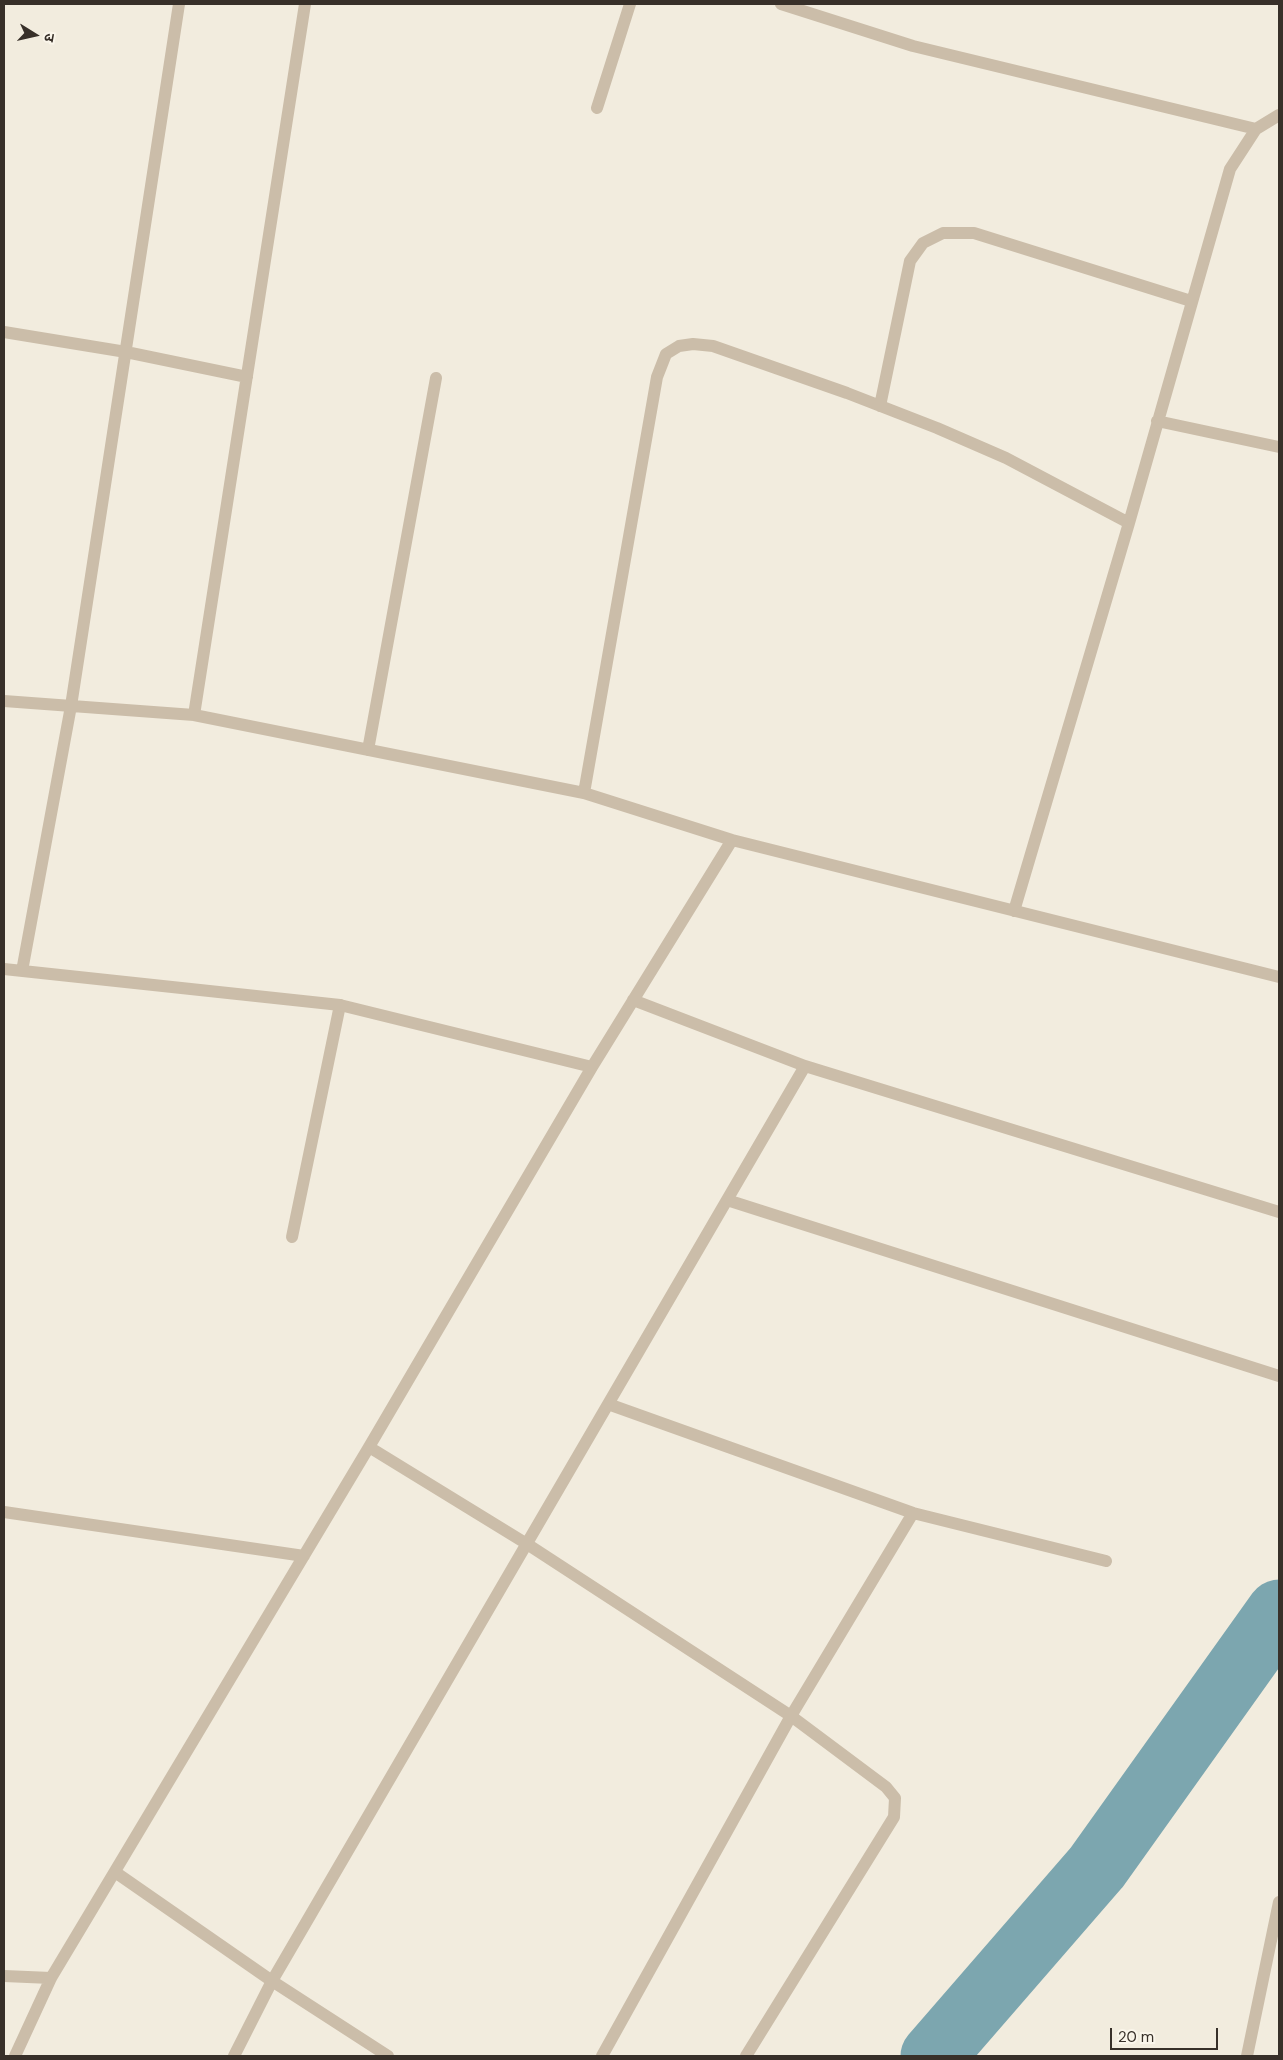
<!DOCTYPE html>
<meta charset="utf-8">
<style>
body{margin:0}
#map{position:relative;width:1283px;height:2060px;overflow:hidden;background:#f2ecde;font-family:"DM Sans","Noto Sans Devanagari",sans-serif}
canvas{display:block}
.frame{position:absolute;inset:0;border:5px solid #383029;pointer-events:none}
.north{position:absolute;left:10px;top:10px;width:50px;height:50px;-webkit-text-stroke:4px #faf5ea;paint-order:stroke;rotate:100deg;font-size:14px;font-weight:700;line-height:20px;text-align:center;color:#383029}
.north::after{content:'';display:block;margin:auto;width:18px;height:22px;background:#383029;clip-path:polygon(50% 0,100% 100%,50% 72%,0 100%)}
.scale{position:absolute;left:1110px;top:2028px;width:108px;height:22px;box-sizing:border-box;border:2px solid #383029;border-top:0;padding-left:6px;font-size:15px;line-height:18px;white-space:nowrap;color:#383029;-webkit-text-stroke:4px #faf5ea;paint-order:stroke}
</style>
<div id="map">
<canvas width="1283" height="2060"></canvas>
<div class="frame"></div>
<div class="north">उ</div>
<div class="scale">20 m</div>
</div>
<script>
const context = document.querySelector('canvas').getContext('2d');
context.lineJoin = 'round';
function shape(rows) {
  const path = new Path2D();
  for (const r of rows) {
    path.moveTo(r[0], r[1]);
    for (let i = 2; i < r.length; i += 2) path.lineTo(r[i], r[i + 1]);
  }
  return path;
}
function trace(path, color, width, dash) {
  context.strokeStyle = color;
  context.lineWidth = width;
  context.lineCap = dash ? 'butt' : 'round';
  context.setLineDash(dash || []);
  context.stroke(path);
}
const river = shape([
 [933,2056,1097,1867,1279,1612]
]);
const service = shape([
 [292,1237,340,1005]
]);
const minor = shape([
 [781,4,913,46,1256,129],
 [597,108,630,4],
 [4,332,126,352,247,377],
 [880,406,910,261,923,243,943,233,974,233,1191,301],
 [1157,421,1279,447],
 [4,701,194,715,584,793,732,840,1279,977],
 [194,715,305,4],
 [368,750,436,378],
 [584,793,657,377,666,354,679,346,693,344,713,346,847,393,937,428,1006,458,1129,523],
 [1014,911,1129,523,1230,169,1256,129,1279,115],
 [4,969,340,1005,592,1067],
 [22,971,71,706,179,4],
 [633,1000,805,1066,1279,1212],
 [727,1200,1279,1376],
 [608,1404,913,1513,1106,1561],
 [369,1447,527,1544,791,1716,886,1787,895,1798,894,1817,746,2056],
 [4,1512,304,1556],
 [115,1872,272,1981,388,2056],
 [4,1976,51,1978],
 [15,2056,51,1978,369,1447,592,1067,732,840],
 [234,2056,272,1981,805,1066],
 [602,2056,791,1716,913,1513],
 [1247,2056,1279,1902]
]);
trace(river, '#7ca6af', 65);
trace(service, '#cbbda9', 12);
trace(minor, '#cbbda9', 12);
</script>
